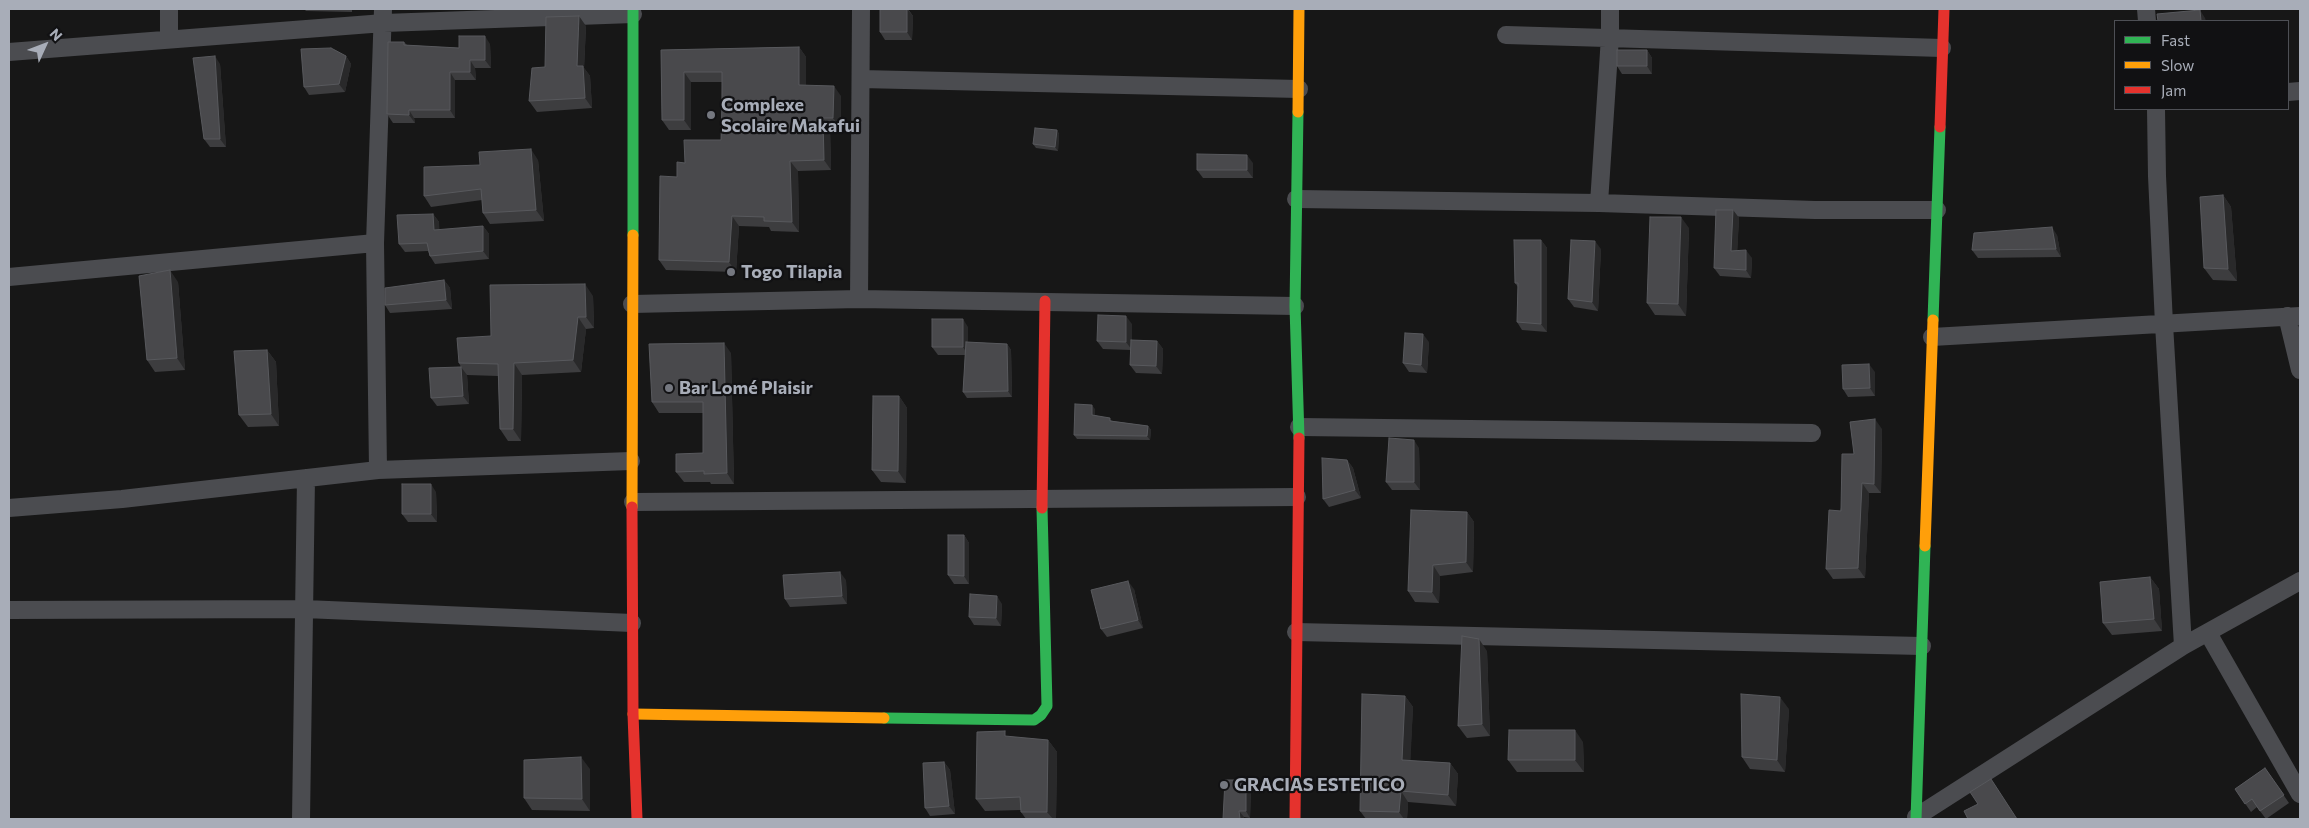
<!DOCTYPE html>
<meta charset="utf-8">
<style>
body{margin:0}
#map{position:relative;width:2309px;height:828px;overflow:hidden;background:#171717;font-family:Commissioner,sans-serif}
canvas{display:block}
.frame{position:absolute;inset:0;border:10px solid #a8adb8;pointer-events:none}
.legend{position:absolute;left:2114px;top:20px;width:175px;height:90px;box-sizing:border-box;background:#111113;border:1px solid #4d4f55;margin:0;padding:6px 9px;list-style:none;font-size:15px;color:#a8adb8}
.legend li{display:flex;align-items:center;gap:10px;height:25px}
.legend b{width:25px;border:1px solid #4d4f55}
.north{position:absolute;left:20px;top:20px;width:50px;height:50px;-webkit-text-stroke:4px #111113;paint-order:stroke;rotate:47deg;font-size:14px;font-weight:700;line-height:20px;text-align:center;color:#a8adb8}
.north::after{content:'';display:block;margin:auto;width:18px;height:22px;background:#a8adb8;clip-path:polygon(50% 0,100% 100%,50% 72%,0 100%)}
</style>
<div id="map">
<canvas width="2309" height="828"></canvas>
<div class="frame"></div>
<ul class="legend">
<li><b style="height:6px;background:#30b455"></b>Fast</li>
<li><b style="height:6px;background:#ff9f0a"></b>Slow</li>
<li><b style="height:6px;background:#e5322d"></b>Jam</li>
</ul>
<div class="north">N</div>
</div>
<script>
const context = document.querySelector('canvas').getContext('2d');
context.lineJoin = 'round';
function shape(rows) {
  const path = new Path2D();
  for (const r of rows) {
    path.moveTo(r[0], r[1]);
    for (let i = 2; i < r.length; i += 2) path.lineTo(r[i], r[i + 1]);
  }
  return path;
}
function trace(path, color, width, dash) {
  context.strokeStyle = color;
  context.lineWidth = width;
  context.lineCap = dash ? 'butt' : 'round';
  context.setLineDash(dash || []);
  context.stroke(path);
}
function fillPath(path, color) {
  context.fillStyle = color;
  context.fill(path, 'evenodd');
}
function label(font, color, halo, rows, align = 'center') {
  context.font = font + ' Commissioner,sans-serif';
  context.lineWidth = 4.5;
  context.setLineDash([]);
  context.textBaseline = 'middle';
  context.strokeStyle = halo;
  context.fillStyle = color;
  for (const [text, x, y, turn = 0] of rows) {
    context.save();
    context.translate(x, y);
    context.rotate((+turn || 0) * Math.PI / 180);
    context.textAlign = isNaN(turn) ? turn : align;
    if (halo) context.strokeText(text, 0, 0);
    context.fillText(text, 0, 0);
    context.restore();
  }
}
const street = shape([
 [169,9,169,39],
 [2146,9,2147,21],
 [1506,35,1942,48],
 [9,52,384,23,633,14],
 [861,79,1299,89],
 [2288,92,2300,91],
 [2156,109,2157,176,2164,324,2183,646],
 [1296,199,1599,203,1815,210,1937,210],
 [1599,203,1610,37,1610,9],
 [9,277,375,243],
 [859,299,861,9],
 [632,304,859,299,1295,306],
 [2287,316,2300,370],
 [1932,337,2300,316],
 [1299,427,1812,433],
 [378,470,375,243,383,9],
 [633,502,1297,497],
 [9,508,122,499,378,470,631,461],
 [9,610,305,609,632,623],
 [1296,632,1922,646],
 [2208,633,2300,794],
 [1916,817,2183,646,2300,581],
 [301,819,306,478]
]);
const fast = shape([
 [1298,112,1295,306,1299,438],
 [633,235,633,9],
 [1933,320,1940,127],
 [884,718,1034,720,1041,715,1047,706,1042,508],
 [1916,819,1925,546]
]);
const slow = shape([
 [1298,112,1299,9],
 [632,507,633,235],
 [1925,546,1933,320],
 [633,714,884,718]
]);
const jam = shape([
 [1940,127,1944,9],
 [632,507,633,714,637,819],
 [1042,508,1045,301],
 [1295,819,1299,438]
]);
const wall = shape([
 [304,9,352,9,352,12,306,11],
 [880,9,908,9,913,16,912,40,885,40,880,32],
 [586,26,584,68,590,76,592,108,537,112,529,101,545,67],
 [404,42,407,45,459,48,490,44,491,68,475,68,476,80,455,80,455,118,414,118,415,123,393,123,387,114],
 [799,47,806,57,806,85,841,96,841,128,830,128,831,170,798,171,799,232,771,231,769,227,739,226,736,272,666,270,659,260,677,177,685,163,721,140,722,82,691,82,691,130,669,130,662,120,661,50],
 [1647,50,1652,58,1652,74,1622,74,1617,66],
 [346,56,351,64,345,92,309,95,304,87],
 [220,64,226,147,210,147,204,139],
 [1057,130,1059,134,1058,151,1036,148,1033,144],
 [538,160,544,221,490,224,483,213,482,200,431,207,424,196,480,165],
 [1253,163,1253,178,1203,178,1197,170],
 [2223,195,2231,207,2237,281,2213,280,2204,268],
 [1733,210,1739,218,1737,251,1752,258,1751,278,1720,276,1714,268],
 [433,214,439,222,439,230,483,226,489,234,489,259,435,264,430,256,428,251,405,252,399,244],
 [1689,228,1686,316,1655,315,1647,303],
 [2057,235,2061,257,1978,258,1972,250],
 [1541,240,1547,248,1547,332,1522,330,1517,322,1518,287,1515,283],
 [1601,249,1598,311,1574,307,1568,299],
 [444,280,450,288,452,309,390,313,385,305],
 [178,282,185,370,155,372,147,360],
 [593,296,594,328,586,329,581,372,522,375,521,441,508,441,500,429,498,376,467,375,469,404,437,406,431,398,461,367,459,363,491,336],
 [1132,324,1132,340,1157,341,1163,349,1162,374,1136,373,1130,365,1131,350,1103,349,1097,341],
 [968,327,968,342,1007,344,1011,350,1012,397,967,398,963,392,965,355,938,355,932,347],
 [1429,342,1427,373,1409,372,1403,363],
 [267,350,276,362,279,426,248,427,239,415],
 [731,353,734,484,711,484,710,482,684,482,676,472,703,453,703,413,659,413,652,402],
 [1875,372,1875,396,1848,397,1843,389],
 [899,396,907,408,906,483,881,482,872,470],
 [1095,409,1095,415,1113,421,1148,426,1151,430,1150,440,1077,439,1074,435],
 [1882,429,1881,493,1869,493,1865,578,1833,579,1826,569,1854,454],
 [1419,448,1420,490,1392,490,1386,482],
 [1347,460,1353,468,1361,498,1329,507,1323,499],
 [436,492,437,522,408,522,402,514],
 [1467,512,1474,522,1473,572,1440,576,1439,603,1415,602,1408,591],
 [964,535,969,543,969,584,954,584,948,575],
 [2150,577,2159,589,2162,631,2112,635,2103,623],
 [846,580,847,604,790,607,785,599],
 [1134,589,1143,628,1107,637,1101,629],
 [1002,604,1001,626,974,625,969,617],
 [1487,651,1490,736,1467,738,1458,726],
 [1405,696,1413,707,1410,761,1450,763,1458,774,1456,806,1408,802,1407,819,1366,819,1360,811],
 [1789,709,1785,772,1750,769,1742,757],
 [1009,737,1048,740,1057,752,1056,819,1026,819,1021,812,1021,810,985,811,976,799],
 [1583,742,1584,772,1517,772,1508,760],
 [944,762,950,770,955,814,930,816,925,808],
 [2265,768,2289,803,2266,819,2257,807,2251,812,2235,789],
 [590,769,590,811,532,810,524,798],
 [1246,780,1251,786,1250,818,1244,817,1223,819]
]);
const shadedWall = shape([
 [907,9,913,16,912,40,907,32],
 [2200,10,2205,18,2206,21,2201,21],
 [579,16,586,26,584,68,590,76,592,108,585,98,577,66],
 [485,36,490,44,491,68,485,60],
 [799,47,806,57,806,95,799,85],
 [1647,50,1652,58,1652,74,1647,66],
 [215,56,220,64,226,147,220,139],
 [346,56,351,64,345,92,339,84],
 [470,60,475,68,476,80,470,72],
 [450,72,455,80,455,118,450,110],
 [684,72,691,82,691,130,684,120],
 [834,86,841,96,841,128,833,118],
 [409,110,414,118,415,123,409,115],
 [823,118,830,128,831,170,824,160],
 [1057,130,1059,134,1058,151,1055,147],
 [531,149,538,160,544,221,536,210],
 [1247,155,1253,163,1253,178,1247,170],
 [790,161,798,171,799,232,792,222],
 [2223,195,2231,207,2237,281,2228,269],
 [1733,210,1739,218,1737,259,1731,251],
 [433,214,439,222,440,238,434,230],
 [732,216,739,226,736,272,729,262],
 [1681,217,1689,228,1686,316,1678,304],
 [483,226,489,234,489,259,483,251],
 [2052,227,2057,235,2061,257,2056,249],
 [1541,240,1547,248,1547,332,1541,324],
 [1595,241,1601,249,1598,311,1592,302],
 [1746,250,1752,258,1751,278,1746,270],
 [170,270,178,282,185,370,177,358],
 [444,280,450,288,452,309,446,300],
 [585,284,593,296,594,328,586,317],
 [1126,316,1132,324,1132,350,1126,342],
 [578,317,586,329,581,372,573,360],
 [963,319,968,327,968,355,963,347],
 [1423,334,1429,342,1427,373,1421,365],
 [1157,341,1163,349,1162,374,1156,366],
 [724,343,731,353,734,484,727,473],
 [1007,344,1011,350,1012,397,1008,391],
 [267,350,276,362,279,426,271,414],
 [514,363,522,375,521,441,513,429],
 [1869,364,1875,372,1875,396,1870,388],
 [461,367,467,375,469,404,463,396],
 [899,396,907,408,906,483,898,471],
 [1092,405,1095,409,1095,419,1092,415],
 [1875,419,1882,429,1881,493,1874,484],
 [1148,426,1151,430,1150,440,1147,436],
 [1414,440,1419,448,1420,490,1414,482],
 [1347,460,1353,468,1361,498,1355,490],
 [1862,483,1869,493,1865,578,1858,568],
 [431,484,436,492,437,522,431,514],
 [1467,512,1474,522,1473,572,1466,562],
 [964,535,969,543,969,584,964,576],
 [1433,565,1440,576,1439,603,1432,592],
 [840,572,846,580,847,604,842,596],
 [2150,577,2159,589,2162,631,2154,619],
 [1128,581,1134,589,1143,628,1138,620],
 [997,596,1002,604,1001,626,996,618],
 [1479,639,1487,651,1490,736,1482,724],
 [1405,696,1413,707,1410,771,1402,760],
 [1780,697,1789,709,1785,772,1777,760],
 [1575,730,1583,742,1584,772,1575,760],
 [1048,740,1057,752,1056,819,1053,819,1047,812],
 [581,757,590,769,590,811,582,799],
 [944,762,950,770,955,814,949,806],
 [1450,763,1458,774,1456,806,1448,795],
 [1246,780,1251,786,1250,818,1246,811],
 [1401,791,1408,802,1407,819,1404,819,1399,812],
 [1239,811,1244,817,1244,819,1240,819]
]);
const building = shape([
 [880,9,907,9,907,32,880,32,880,9],
 [2200,10,2201,21,2158,21,2157,14,2200,10],
 [579,16,577,66,583,66,585,98,529,101,532,68,545,67,546,17,579,16],
 [459,36,485,36,485,60,470,60,470,72,450,72,450,110,409,110,409,115,387,114,388,42,404,42,404,45,459,48,459,36],
 [799,47,799,85,834,86,833,118,823,118,824,160,790,161,792,222,764,221,764,217,732,216,729,262,659,260,660,176,677,177,677,162,685,163,684,140,721,140,722,105,722,72,684,72,684,120,662,120,661,50,799,47],
 [331,48,346,56,339,84,304,87,301,49,331,48],
 [1617,50,1647,50,1647,66,1617,66,1617,50],
 [215,56,220,139,204,139,193,58,215,56],
 [1035,128,1057,130,1055,147,1033,144,1035,128],
 [531,149,536,210,483,213,481,189,424,196,424,167,480,165,479,152,531,149],
 [1197,154,1247,155,1247,170,1197,170,1197,154],
 [2223,195,2228,269,2204,268,2200,197,2223,195],
 [1716,210,1733,210,1731,251,1746,250,1746,270,1714,268,1716,210],
 [433,214,434,230,483,226,483,251,430,256,427,243,399,244,397,215,433,214],
 [1650,217,1681,217,1678,304,1647,303,1650,217],
 [2052,227,2056,249,1972,250,1974,233,2052,227],
 [1514,240,1541,240,1541,324,1517,322,1518,283,1515,283,1514,240],
 [1571,240,1595,241,1592,302,1568,299,1571,240],
 [170,270,177,358,147,360,139,276,170,270],
 [444,280,446,300,385,305,385,288,444,280],
 [585,284,586,317,578,317,573,360,514,363,513,429,500,429,498,364,459,363,457,338,491,336,490,285,585,284],
 [1098,315,1126,316,1126,342,1097,341,1098,315],
 [932,319,963,319,963,347,932,347,932,319],
 [1405,333,1423,334,1421,365,1403,363,1405,333],
 [1131,340,1157,341,1156,366,1130,365,1131,340],
 [966,342,1007,344,1008,391,963,392,966,342],
 [724,343,727,473,704,474,704,471,676,472,676,454,703,453,703,402,652,402,649,344,724,343],
 [267,350,271,414,239,415,234,351,267,350],
 [1869,364,1870,388,1843,389,1842,365,1869,364],
 [461,367,463,396,431,398,429,368,461,367],
 [873,396,899,396,898,471,872,470,873,396],
 [1075,404,1092,405,1092,415,1110,418,1110,421,1148,426,1147,436,1074,435,1075,404],
 [1875,419,1874,484,1862,483,1858,568,1826,569,1829,510,1841,511,1842,454,1854,454,1850,422,1875,419],
 [1389,438,1414,440,1414,482,1386,482,1389,438],
 [1322,458,1347,460,1355,490,1323,499,1322,458],
 [402,484,431,484,431,514,402,514,402,484],
 [1411,510,1467,512,1466,562,1433,565,1432,592,1408,591,1411,510],
 [948,535,964,535,964,576,948,575,948,535],
 [840,572,842,596,785,599,783,575,840,572],
 [2150,577,2154,619,2103,623,2100,582,2150,577],
 [1128,581,1138,620,1101,629,1091,590,1128,581],
 [970,594,997,596,996,618,969,617,970,594],
 [1462,636,1479,639,1482,724,1458,726,1462,636],
 [1362,694,1405,696,1402,760,1450,763,1448,795,1401,791,1399,812,1360,811,1362,694],
 [1741,694,1780,697,1777,760,1742,757,1741,694],
 [1509,730,1575,730,1575,760,1508,760,1509,730],
 [1005,731,1005,736,1048,740,1047,812,1021,812,1020,797,976,799,977,732,1005,731],
 [581,757,582,799,524,798,524,760,581,757],
 [944,762,949,806,925,808,923,763,944,762],
 [2265,768,2284,795,2260,811,2252,799,2245,804,2235,789,2265,768],
 [1991,779,2017,819,1968,819,1964,811,1978,804,1970,792,1991,779],
 [1225,780,1246,780,1246,811,1239,811,1240,819,1223,819,1225,780]
]);
const markers = [
 [711,115,5,"#757880"],
 [731,272,5,"#757880"],
 [669,388,5,"#757880"],
 [1224,785,5,"#757880"]
];
const poiNames = [
 ["Complexe",721,105],
 ["Scolaire Makafui",721,126],
 ["Togo Tilapia",741,272],
 ["Bar Lomé Plaisir",679,388],
 ["GRACIAS ESTETICO",1234,785]
];
trace(street, '#4b4c50', 18);
trace(fast, '#30b455', 11);
trace(slow, '#ff9f0a', 11);
trace(jam, '#e5322d', 11);
fillPath(wall, '#3d3d3f');
fillPath(shadedWall, '#29292a');
fillPath(building, '#49494c');
trace(building, '#58595d', 1);
for (const [x, y, r, color] of markers) {
  const dot = new Path2D();
  dot.arc(x, y, r, 0, 2 * Math.PI);
  context.fillStyle = color;
  context.fill(dot);
  trace(dot, '#111113', 2);
}
label('bold 18px', '#a8adb8', '#111113', poiNames, 'left');
</script>
